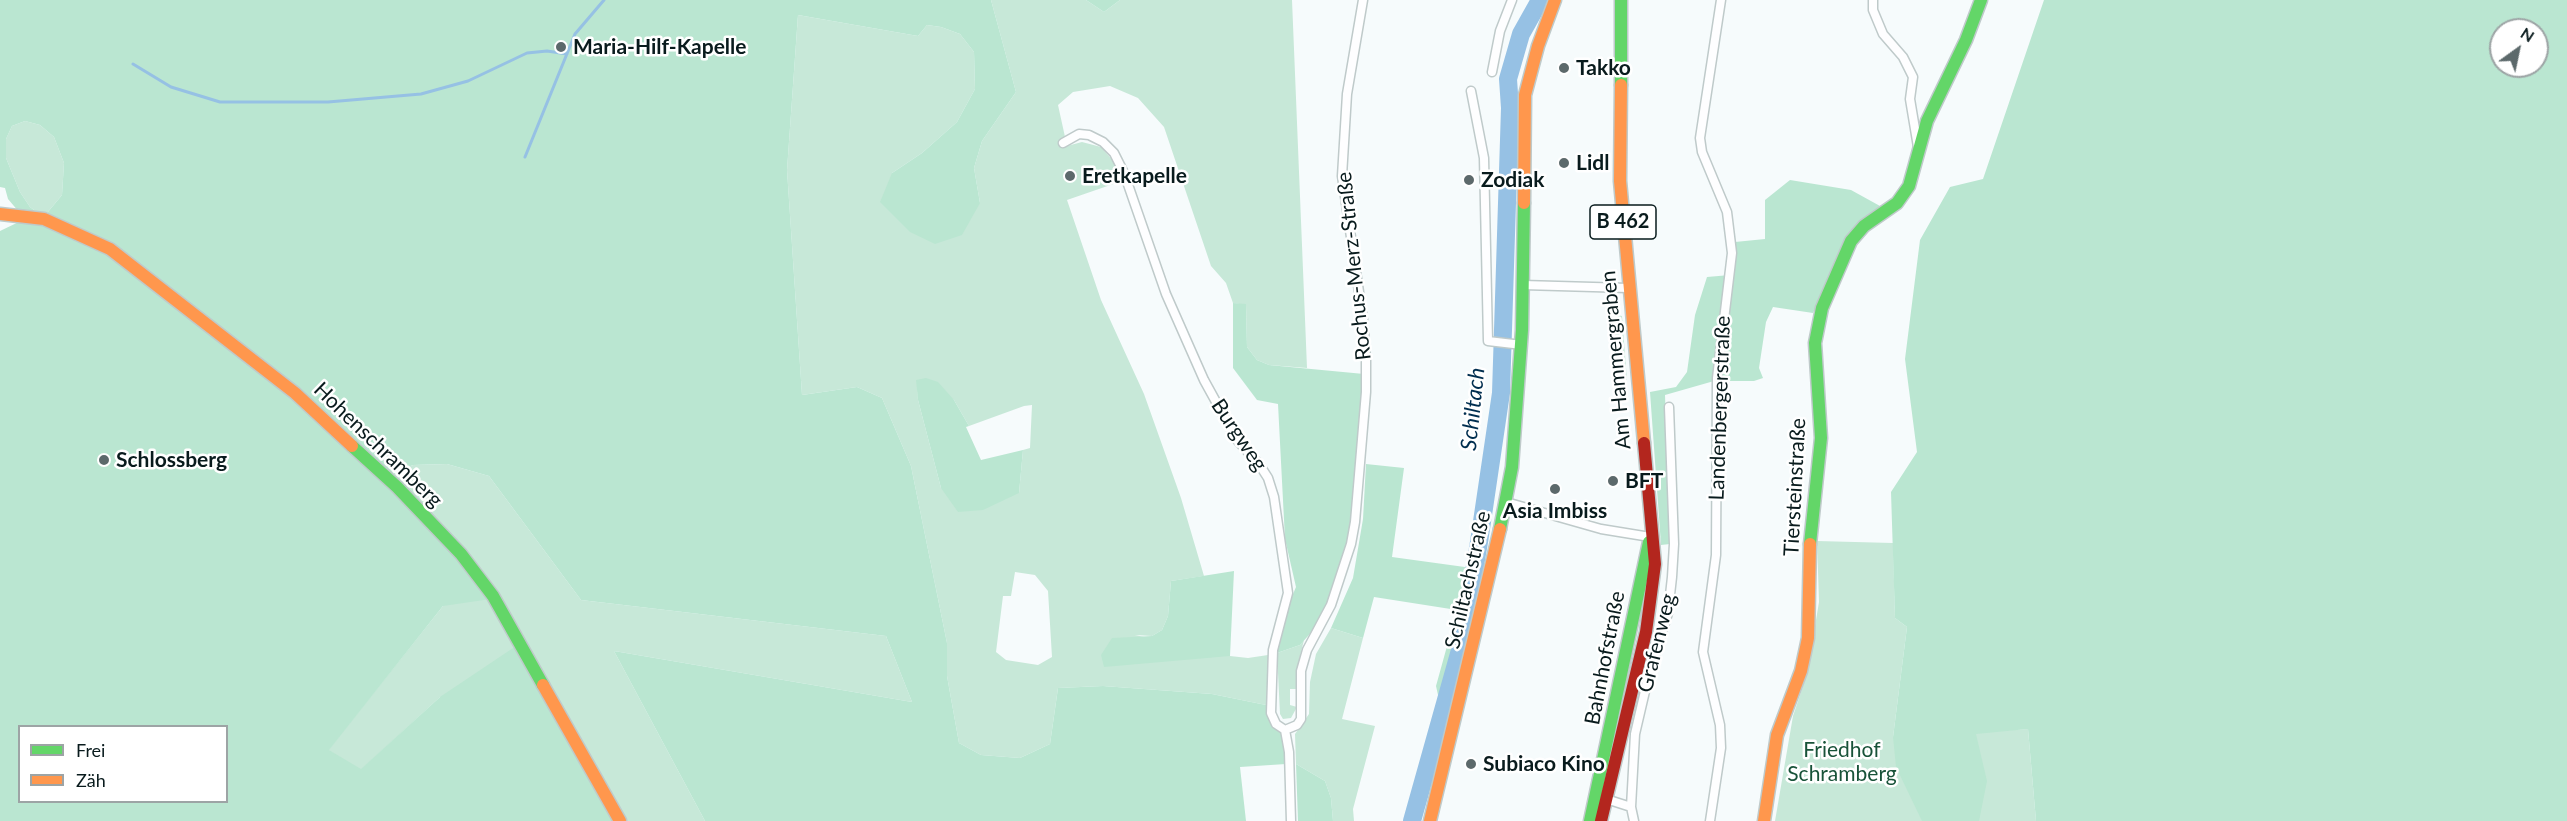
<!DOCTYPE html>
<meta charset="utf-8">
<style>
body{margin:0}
#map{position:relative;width:2567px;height:821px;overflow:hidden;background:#f6fbfc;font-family:Lato,sans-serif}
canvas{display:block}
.legend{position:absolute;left:18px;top:725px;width:210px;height:78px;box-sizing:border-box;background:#fff;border:2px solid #9da4a5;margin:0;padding:8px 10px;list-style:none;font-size:18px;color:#091b1d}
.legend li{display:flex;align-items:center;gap:12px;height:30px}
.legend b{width:30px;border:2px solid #9da4a5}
.north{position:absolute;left:2489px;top:18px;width:60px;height:60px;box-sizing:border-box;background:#fff;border:2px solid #9da4a5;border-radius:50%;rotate:33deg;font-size:16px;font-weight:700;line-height:24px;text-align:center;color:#091b1d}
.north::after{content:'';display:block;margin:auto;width:21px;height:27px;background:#5c696b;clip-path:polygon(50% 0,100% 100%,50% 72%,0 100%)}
</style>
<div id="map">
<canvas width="2567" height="821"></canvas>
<ul class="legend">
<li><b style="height:8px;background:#63d668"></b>Frei</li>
<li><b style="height:8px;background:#ff974d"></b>Zäh</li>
</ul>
<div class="north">N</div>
</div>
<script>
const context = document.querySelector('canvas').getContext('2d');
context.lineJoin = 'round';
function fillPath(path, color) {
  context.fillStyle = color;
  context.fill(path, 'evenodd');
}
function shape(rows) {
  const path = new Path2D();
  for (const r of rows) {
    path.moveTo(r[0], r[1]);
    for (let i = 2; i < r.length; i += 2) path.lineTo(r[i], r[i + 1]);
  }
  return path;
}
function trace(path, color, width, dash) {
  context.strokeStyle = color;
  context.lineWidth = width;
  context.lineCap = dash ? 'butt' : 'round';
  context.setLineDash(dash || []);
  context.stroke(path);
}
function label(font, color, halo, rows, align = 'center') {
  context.font = font + ' Lato,sans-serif';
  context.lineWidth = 5;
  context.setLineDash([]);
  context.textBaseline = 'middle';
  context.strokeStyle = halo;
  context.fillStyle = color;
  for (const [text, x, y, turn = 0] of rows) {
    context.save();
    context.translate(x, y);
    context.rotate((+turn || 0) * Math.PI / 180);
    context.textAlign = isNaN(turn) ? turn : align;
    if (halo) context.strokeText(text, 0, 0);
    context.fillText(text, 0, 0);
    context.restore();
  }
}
const green = shape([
 [991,0,1086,0,1104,12,1120,0,1292,0,1307,368,1269,365,1257,360,1247,347,1246,305,1233,303,1226,283,1211,266,1164,127,1138,98,1110,86,1073,92,1058,105,1067,146,1082,142,1101,147,1115,163,1122,181,1067,200,1101,300,1144,394,1181,498,1204,576,1171,581,1168,616,1162,630,1152,636,1135,635,1230,656,1248,658,1268,655,1270,685,1266,705,1212,694,1103,686,1058,688,1050,744,1020,758,981,755,959,743,947,676,947,643,911,466,882,398,857,387,802,395,787,170,798,15,918,36,927,25,941,27,960,34,974,52,975,89,957,122,922,153,892,173,980,203,974,168,982,141,1016,92],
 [917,380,954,400,969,426,1024,406,1032,405,1030,448,1023,450,1019,493,941,488,918,400],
 [1015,572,1035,575,1048,591,1052,657,1038,665,1006,660,996,652,1003,596,1011,596],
 [25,121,40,125,54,137,64,163,62,195,47,213,38,213,30,207,20,192,6,158,6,139,12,126],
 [1616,315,1622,316,1627,380,1612,378],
 [447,464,489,476,581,600,886,636,912,702,614,651,705,821,615,821,440,697,361,770,328,750,443,606,391,486,393,473,413,465],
 [1817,541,1893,543,1895,618,1907,627,1893,737,2028,729,2036,821,1775,821,1793,716,1807,674,1819,602],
 [1331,628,1363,638,1342,719,1375,726,1353,809,1354,821,1333,821,1331,798,1325,781,1296,764,1295,734,1309,714,1310,682,1316,654],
 [1304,640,1299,660,1298,689,1290,689,1290,705,1297,707,1291,718,1283,719,1280,714,1277,653,1300,645]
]);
const forest = shape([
 [0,0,991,0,1016,92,982,141,974,168,980,203,962,235,935,244,910,232,880,202,892,173,922,153,957,122,975,89,974,52,960,34,941,27,927,25,918,36,798,15,787,170,802,395,857,387,882,398,911,466,947,643,947,676,959,743,981,755,1020,758,1050,744,1058,688,1103,686,1212,694,1266,705,1269,720,1284,736,1286,764,1240,767,1246,821,705,821,614,651,912,702,886,636,581,600,489,476,447,464,413,465,393,473,391,486,460,559,491,599,443,606,329,750,361,769,440,697,519,644,615,821,0,821,0,231,25,219,8,199,5,188,0,187],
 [25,121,40,125,54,137,64,163,62,195,47,213,38,213,30,207,20,192,6,158,6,139,12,126],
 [20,726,226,726,226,802,20,802],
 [1086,0,1120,0,1104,12],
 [2044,0,2567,0,2567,821,2036,821,2028,729,1976,734,1987,781,1979,821,1922,821,1896,767,1893,737,1907,627,1895,618,1891,492,1917,452,1905,359,1920,240,1950,187,1983,179],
 [2501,30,2537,30,2537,66,2501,66],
 [1790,180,1851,190,1880,206,1858,226,1844,245,1813,313,1773,307,1766,322,1759,368,1763,378,1754,381,1714,381,1665,395,1670,544,1661,545,1650,392,1676,387,1687,372,1695,315,1707,277,1730,275,1735,242,1765,239,1765,200],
 [1233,303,1246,304,1247,347,1257,360,1269,365,1364,374,1353,518,1335,593,1316,627,1300,645,1277,653,1281,622,1296,587,1285,539,1278,404,1257,400,1233,368],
 [926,378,938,382,954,400,969,426,966,427,981,460,1023,450,1019,493,983,510,958,512,941,488,918,400,916,380],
 [1366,464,1404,468,1392,557,1472,568,1457,643,1442,697,1438,695,1436,686,1457,610,1374,597,1363,638,1331,628,1353,578,1363,519],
 [1234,571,1230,656,1104,667,1101,655,1112,638,1152,636,1162,630,1168,616,1171,581],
 [1296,764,1325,781,1331,798,1333,821,1298,821]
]);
const stream = shape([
 [133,64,171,87,220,102,328,102,421,94,468,81,527,53,547,51,567,54],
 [525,157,575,34,604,0]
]);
const river = shape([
 [1412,821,1462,643,1479,542,1501,393,1510,108,1508,79,1521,34,1540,0]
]);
const street = shape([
 [1873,0,1873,10,1883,34,1903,57,1913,77,1910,99,1918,147],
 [1492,72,1500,31,1512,0],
 [1471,91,1484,158,1488,341,1522,345],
 [1063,143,1079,134,1089,135,1103,142,1114,153,1124,173,1166,294,1204,380,1237,440,1259,464,1268,478,1274,497,1288,593,1273,650,1271,713,1276,724,1285,730],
 [1523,285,1628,288],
 [1506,502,1601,529,1650,537],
 [1285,730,1297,725,1301,719,1301,671,1307,650,1331,605,1351,544,1355,522,1366,392,1366,359,1363,319,1342,176,1347,94,1363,0],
 [1285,730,1289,752,1291,821],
 [1603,798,1631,807,1634,821],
 [1631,807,1635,734,1649,674,1668,613,1672,577,1674,544,1669,407],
 [1710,821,1721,748,1720,725,1703,652,1716,555,1717,378,1732,253,1727,212,1702,152,1700,138,1721,0]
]);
const fast = shape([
 [1621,85,1621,0],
 [352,446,397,487,461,554,493,596,543,685],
 [1500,529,1512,467,1522,330,1524,203],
 [1810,544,1821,438,1815,343,1822,308,1851,241,1864,226,1897,203,1909,186,1927,121,1966,40,1981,0],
 [1590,821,1649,542]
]);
const slow = shape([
 [1621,85,1620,181,1644,443],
 [1524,203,1525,95,1538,46,1555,0],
 [0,214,44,219,110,249,295,393,352,446],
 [543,685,620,821],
 [1430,821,1500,529],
 [1764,821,1777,735,1801,671,1808,638,1810,544]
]);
const jam = shape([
 [1601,821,1646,632,1655,564,1644,443]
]);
const markers = [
 [561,47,6,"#5c696b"],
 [1564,68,6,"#5c696b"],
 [1564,163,6,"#5c696b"],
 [1070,176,6,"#5c696b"],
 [1469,180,6,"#5c696b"],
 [104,460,6,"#5c696b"],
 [1613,481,6,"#5c696b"],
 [1555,489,6,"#5c696b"],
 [1471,764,6,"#5c696b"]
];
const shields = [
 [1623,222,66]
];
const shieldNames = [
 ["B 462",1623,222]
];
const poiNames = [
 ["Maria-Hilf-Kapelle",573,47],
 ["Takko",1576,68],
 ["Lidl",1576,163],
 ["Eretkapelle",1082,176],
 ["Zodiak",1481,180],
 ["Schlossberg",116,460],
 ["BFT",1625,481],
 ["Asia Imbiss",1555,511,"center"],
 ["Subiaco Kino",1483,764]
];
const streetNames = [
 ["Rochus-Merz-Straße",1354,266,-96],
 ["Am Hammergraben",1616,360,-95],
 ["Landenbergerstraße",1720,408,-88],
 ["Burgweg",1239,435,56],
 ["Hohenschramberg",378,445,44],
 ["Tiersteinstraße",1795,487,-87],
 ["Schiltachstraße",1468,580,-77],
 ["Grafenweg",1657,643,-76],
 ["Bahnhofstraße",1605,658,-79]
];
const parkNames = [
 ["Friedhof",1842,750],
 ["Schramberg",1842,774]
];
const waterNames = [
 ["Schiltach",1473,409,-84]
];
fillPath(green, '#c7e8d8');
fillPath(forest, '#bae6d1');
trace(stream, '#96c1e4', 3);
trace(river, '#96c1e4', 18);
trace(street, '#bfcaca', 11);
trace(fast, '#bfcaca', 15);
trace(slow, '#bfcaca', 15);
trace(jam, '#bfcaca', 15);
trace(street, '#fefeff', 8);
trace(fast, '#63d668', 12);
trace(slow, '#ff974d', 12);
trace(jam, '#b3261e', 12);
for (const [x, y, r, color] of markers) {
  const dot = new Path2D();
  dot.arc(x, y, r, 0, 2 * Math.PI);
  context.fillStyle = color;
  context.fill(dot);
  trace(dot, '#fff', 2);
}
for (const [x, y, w] of shields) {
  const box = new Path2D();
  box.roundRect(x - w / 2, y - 17, w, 34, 4.5);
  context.fillStyle = '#fff';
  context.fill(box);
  trace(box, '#091b1d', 1.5);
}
label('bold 20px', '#091b1d', null, shieldNames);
label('bold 21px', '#091b1d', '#fff', poiNames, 'left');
label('21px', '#091b1d', '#fff', streetNames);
label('21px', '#185339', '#fff', parkNames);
label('italic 22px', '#002e4f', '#fff', waterNames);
</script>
